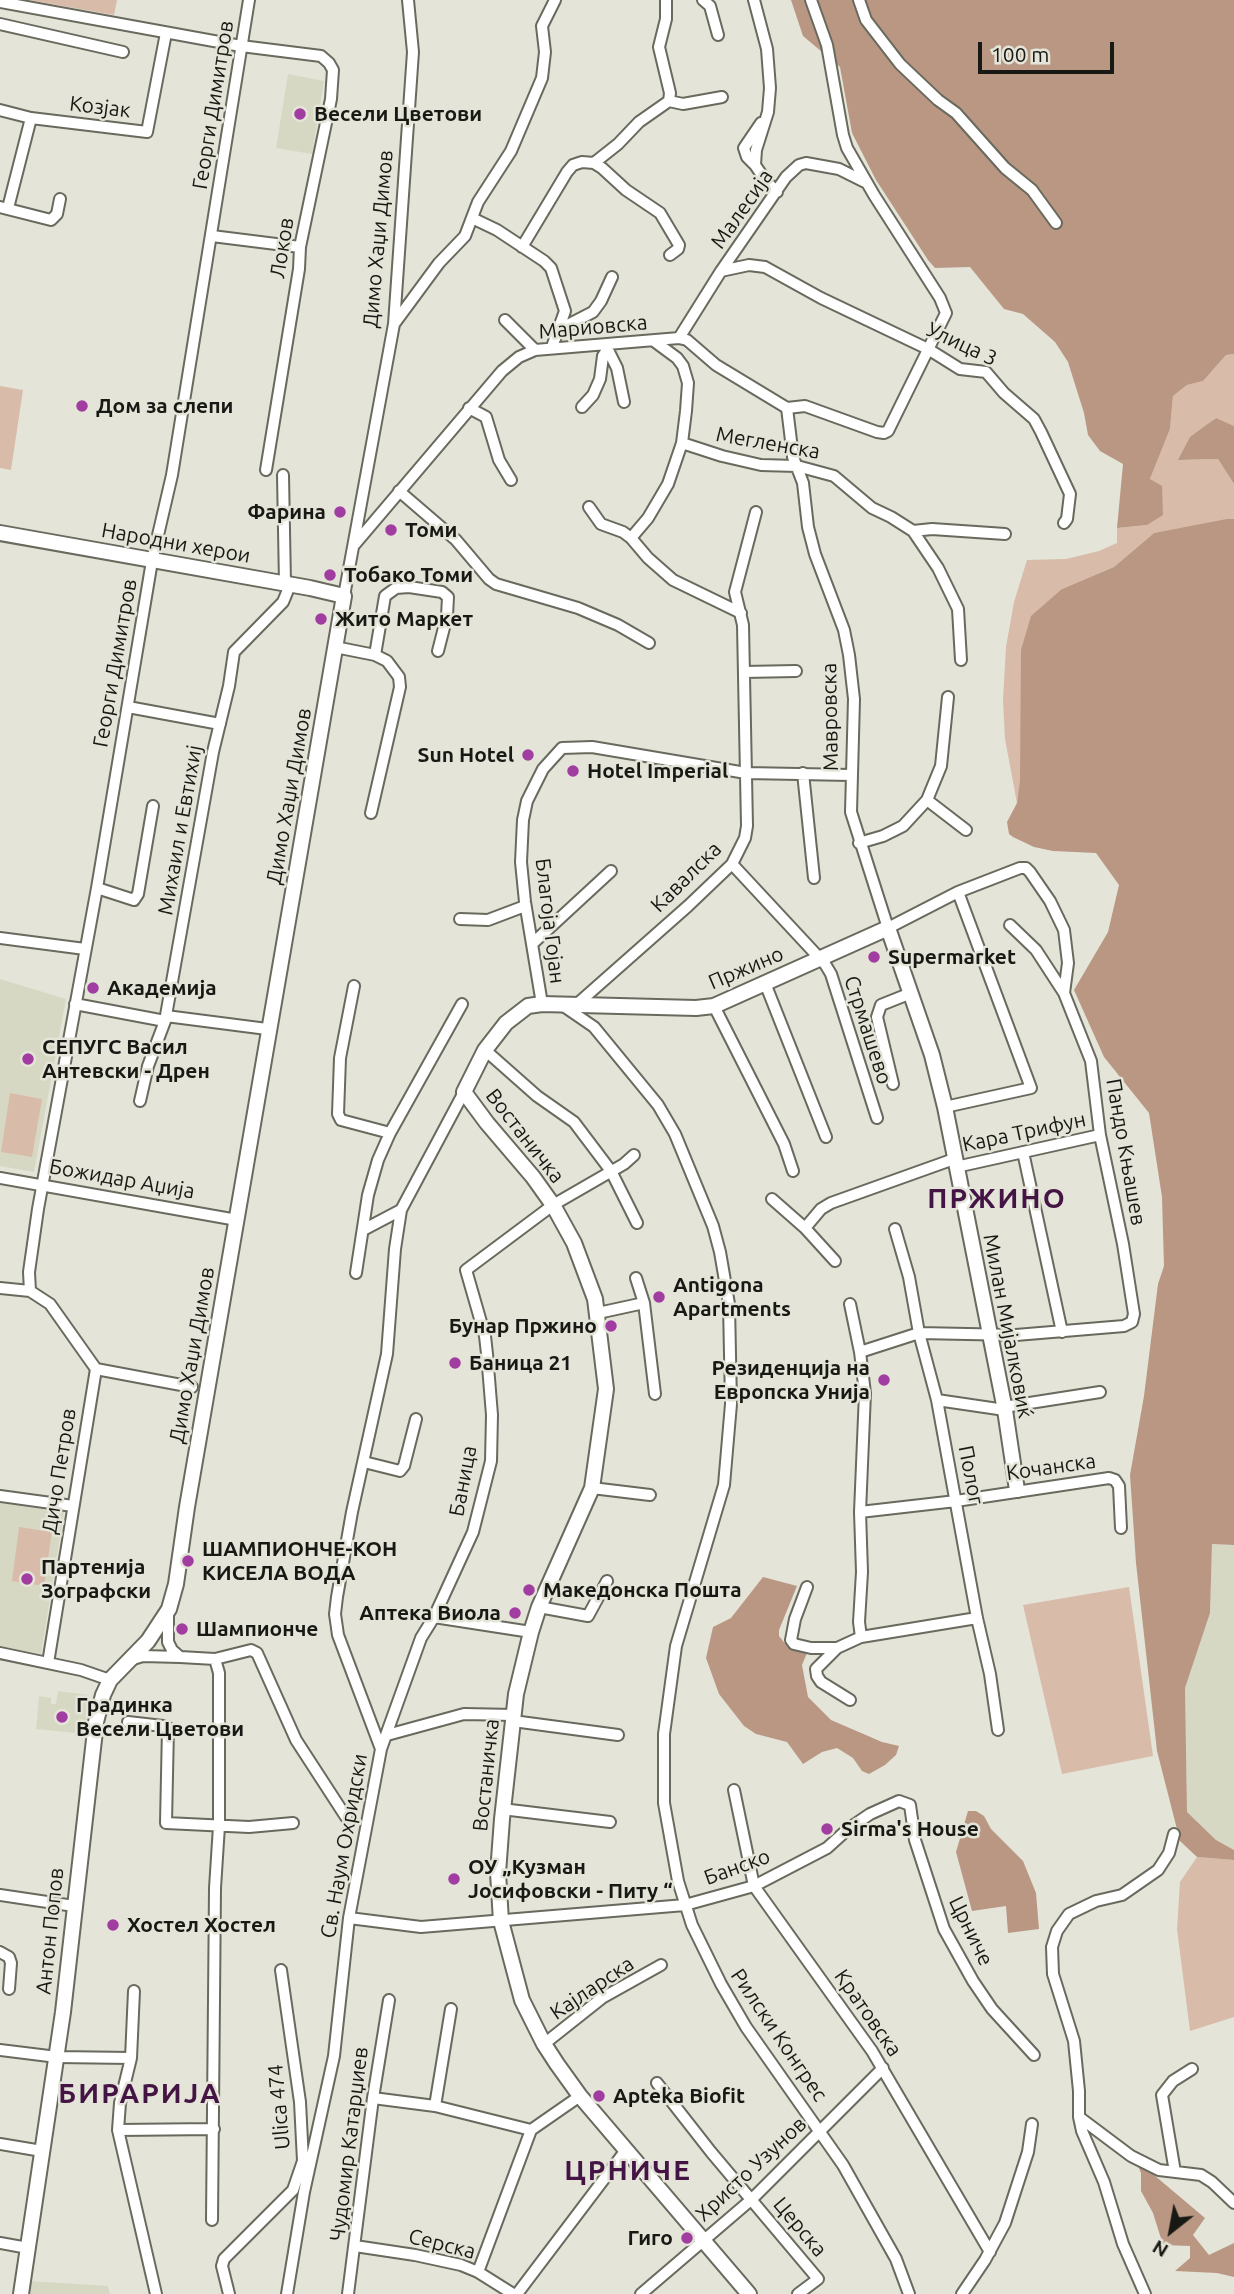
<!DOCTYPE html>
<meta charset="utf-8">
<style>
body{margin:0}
#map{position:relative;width:1234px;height:2294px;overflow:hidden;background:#e4e5d8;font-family:Ubuntu,sans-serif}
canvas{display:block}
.north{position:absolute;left:1136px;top:2196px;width:70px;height:70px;-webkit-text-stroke:5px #e4e5d8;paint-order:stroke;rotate:211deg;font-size:19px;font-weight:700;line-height:28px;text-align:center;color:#181914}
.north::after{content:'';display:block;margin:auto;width:24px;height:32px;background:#181914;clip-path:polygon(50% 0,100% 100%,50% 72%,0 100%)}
.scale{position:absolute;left:978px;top:42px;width:136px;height:32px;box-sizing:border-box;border:4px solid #181914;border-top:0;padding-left:9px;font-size:21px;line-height:24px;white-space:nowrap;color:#181914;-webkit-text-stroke:5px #e4e5d8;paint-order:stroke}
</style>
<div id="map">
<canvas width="1234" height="2294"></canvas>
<div class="north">N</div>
<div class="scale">100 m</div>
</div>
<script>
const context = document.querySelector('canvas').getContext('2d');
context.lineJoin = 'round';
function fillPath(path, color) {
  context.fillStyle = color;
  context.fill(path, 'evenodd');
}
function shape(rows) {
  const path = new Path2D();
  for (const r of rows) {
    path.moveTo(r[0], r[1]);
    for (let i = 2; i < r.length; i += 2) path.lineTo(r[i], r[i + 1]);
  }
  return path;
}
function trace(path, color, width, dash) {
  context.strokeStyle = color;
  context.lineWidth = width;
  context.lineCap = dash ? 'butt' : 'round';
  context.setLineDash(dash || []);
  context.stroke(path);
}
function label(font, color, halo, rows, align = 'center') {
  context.font = font + ' Ubuntu,sans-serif';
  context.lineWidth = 5;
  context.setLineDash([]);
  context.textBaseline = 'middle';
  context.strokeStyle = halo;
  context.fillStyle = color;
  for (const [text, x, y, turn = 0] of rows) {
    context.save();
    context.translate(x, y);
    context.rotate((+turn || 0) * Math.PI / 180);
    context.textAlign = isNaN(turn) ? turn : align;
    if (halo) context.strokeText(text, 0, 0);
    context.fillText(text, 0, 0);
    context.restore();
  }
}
const built = shape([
 [288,74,324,81,312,154,276,148],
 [0,979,66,999,34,1172,0,1166],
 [0,1503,64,1512,41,1654,0,1646],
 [1212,1544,1234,1545,1234,1850,1216,1840,1187,1812,1185,1688,1210,1613],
 [58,1691,89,1695,85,1734,36,1729,39,1696,51,1698,51,1704,56,1704],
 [30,2281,108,2286,110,2294,28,2294]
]);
const green = shape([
 [29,0,117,0,114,15],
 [1234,354,1234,426,1215,418,1179,460,1218,459,1234,484,1234,519,1154,533,1114,567,1062,589,1017,803,1005,739,1003,700,1006,647,1014,602,1027,560,1066,559,1099,551,1117,543,1117,528,1147,525,1150,479,1170,429,1173,396,1187,385,1203,381,1226,355],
 [0,386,23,390,11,470,0,468],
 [10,1093,42,1099,32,1157,1,1152],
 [19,1527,52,1532,44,1586,12,1581],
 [1129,1587,1153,1756,1062,1774,1023,1605],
 [1197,1857,1234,1860,1234,2017,1190,2031,1177,1929,1180,1882]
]);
const forest = shape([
 [791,0,1234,0,1234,354,1226,355,1203,381,1187,385,1173,396,1170,429,1150,479,1162,486,1163,515,1147,525,1117,528,1123,464,1100,451,1088,435,1084,413,1068,362,1055,342,1023,314,1004,309,970,267,935,268,928,260,876,180,852,133,840,67,803,36],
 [1216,418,1234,426,1234,484,1218,459,1178,460,1190,437],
 [1227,519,1234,519,1234,1545,1212,1544,1210,1613,1185,1688,1187,1812,1216,1840,1234,1850,1234,1860,1197,1857,1180,1841,1157,1751,1136,1563,1130,1475,1144,1396,1158,1284,1164,1266,1162,1197,1149,1113,1104,1057,1074,990,1108,932,1119,885,1096,853,1053,851,1034,847,1013,837,1009,834,1007,822,1017,803,1020,781,1021,650,1031,616,1062,589,1114,567,1154,533],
 [763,1577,797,1586,779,1630,779,1636,787,1646,807,1653,802,1665,808,1697,831,1720,882,1742,899,1746,896,1755,885,1765,869,1774,862,1771,853,1758,837,1748,822,1752,803,1764,787,1742,756,1734,744,1726,719,1694,706,1658,713,1627,731,1618],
 [968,1811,976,1811,984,1816,991,1829,1023,1861,1036,1893,1039,1929,1008,1933,1006,1906,972,1911,956,1852],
 [1135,2159,1205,2218,1193,2235,1209,2255,1234,2243,1234,2277,1217,2273,1175,2271,1190,2258,1190,2246,1163,2245,1153,2213,1141,2191,1141,2173]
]);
const minor = shape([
 [666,0,666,19,659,47,670,93,669,101],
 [703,0,710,6,718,35],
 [754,0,767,49,770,88,768,112,756,150,755,165,766,181,777,192],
 [859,0,866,20,900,64,938,100,956,113,1005,168,1032,190,1056,223],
 [0,2,241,46,321,56,329,63,333,70,331,99,300,247,299,269,266,470],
 [0,24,123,52],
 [0,110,31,118,147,132,166,33],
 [594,163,618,144,639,122,669,101,683,104,722,97],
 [755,165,747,157,744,148,761,123],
 [0,207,51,220,57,214,60,199],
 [8,208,31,118],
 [472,218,497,230,544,261,551,268,565,311,552,347],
 [212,236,300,247],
 [522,247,567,172,573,165,582,162,594,163,602,168,626,190,660,213,679,245,678,249,670,255],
 [721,271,749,265,765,267,821,298,928,349,960,369,986,372,1004,393,1034,419,1041,432,1070,494,1067,519,1064,523],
 [505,320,535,350],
 [394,324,439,263,465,236,478,202,511,151,542,78,545,52,542,26,555,0],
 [560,329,593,312,601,301,612,277],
 [679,338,721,271,786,177,799,165,806,163,839,169,865,182],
 [606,346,617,368,624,402],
 [582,407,593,395,600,379,603,356,607,350],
 [469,408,486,417,499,460,511,480],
 [787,408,805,406,877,432,884,433,888,431,946,313,940,298,874,195,847,148,843,135,827,45,811,0],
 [682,443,722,456,761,465,797,466,834,476,872,508,891,517,913,531,938,568,958,609,961,660],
 [283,475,285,584],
 [399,491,456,540,489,579,496,584,578,608,618,625,649,643],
 [589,507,601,524,623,532,631,538,648,558,673,580,741,613],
 [913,531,932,529,1005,534],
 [631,538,648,518,668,484,682,443,686,411,688,383,683,366,677,358,654,341],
 [355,544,502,371,519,357,535,350,679,338,687,340,716,365,787,408,793,457,803,483,808,527,815,554,844,630,849,655,854,699,851,812,888,928,958,892,1020,868,1026,868,1030,872,1050,901,1064,930,1068,963,1064,993,1091,1061,1100,1135,1123,1244,1134,1314,1132,1322,1124,1326,1016,1335,919,1333,860,1352],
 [344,596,394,324,413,52,408,0],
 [335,647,375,655,387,661,399,677,400,687,371,813],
 [375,655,385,596,396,588,409,587,442,592,448,597,447,616,438,651],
 [744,672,796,671],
 [128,707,220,724],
 [803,773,814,878],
 [927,800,941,766,948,697],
 [859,843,883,836,903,826,927,800,966,830],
 [732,864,825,964,831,974,877,1118],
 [97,888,134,900,138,894,153,806],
 [460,919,488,920,525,906],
 [1010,925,1036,950,1064,993],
 [0,938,85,949],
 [532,944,611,871],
 [765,983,826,1137],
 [354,986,340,1058,338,1114,341,1120,390,1133],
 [75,1004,165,1021],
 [542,1004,525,902,521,862,523,820,527,801,543,769,562,748,592,747,746,773,851,775],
 [562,1005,594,1027,658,1105,675,1134,713,1226,720,1252,729,1304,731,1404,724,1485,676,1646,664,1734,664,1803,678,1881,692,1925,721,1984,746,2027,843,2165,896,2259,909,2294],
 [576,1005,688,906,732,864,745,838,747,826,743,625,735,592,756,512],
 [714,1006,784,1144,793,1171],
 [166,1016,267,1029],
 [485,1050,537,1096,574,1122,611,1171,637,1223],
 [893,1084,877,1017,881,1005,911,993],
 [140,1101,148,1066,165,1021,213,752,229,686,234,652,283,602,290,585],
 [945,1107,1031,1088,958,892],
 [1023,1152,1062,1332],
 [956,1167,1100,1135],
 [0,1178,237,1220],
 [772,1199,805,1228,835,1261],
 [805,1228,821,1209,831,1203,954,1159],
 [895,1229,909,1277,919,1333,937,1400,977,1618,990,1674,998,1730],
 [363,1230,401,1210],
 [356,1273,368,1195,378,1160,390,1133,462,1004],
 [636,1278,644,1303,655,1394],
 [0,1288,30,1291,50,1304,96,1369,192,1387],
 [30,1291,29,1272,38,1209,97,888,152,561,172,475,249,0],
 [850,1304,860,1352,865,1393,860,1512,862,1572,859,1622,861,1637,977,1618],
 [598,1313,644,1303],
 [937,1400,1005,1410],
 [1004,1407,1100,1392],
 [364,1462,400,1471,404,1466,416,1419],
 [592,1488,650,1495],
 [0,1496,73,1506],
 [860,1512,956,1501,1109,1478,1115,1480,1119,1486,1121,1528],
 [807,1587,795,1619,791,1640,794,1644,811,1648,837,1648],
 [539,1607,588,1616,607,1581],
 [168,1612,168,1642,172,1650,180,1657,215,1659,251,1650,257,1653,296,1740,346,1817],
 [434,1617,531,1632],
 [0,1653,81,1670,110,1680],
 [133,1659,143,1656,180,1657],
 [48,1663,96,1369],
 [850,1700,821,1682,817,1676,816,1669,837,1648,861,1637],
 [513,1721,618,1735],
 [128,1722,163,1726,168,1728,166,1823,249,1827,293,1823],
 [387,1735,464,1714,514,1715],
 [381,1749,421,1638,434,1617,473,1532,491,1461,492,1415,487,1354,485,1336,466,1270,553,1205,624,1164,634,1155],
 [734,1790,754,1886,872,2051,990,2252],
 [502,1809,610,1822],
 [0,1895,74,1906],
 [349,1918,421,1927,685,1905,754,1886,827,1848,848,1829,870,1814,899,1801,910,1805,915,1840,944,1929,973,1981,992,2009,1034,2055],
 [0,1952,9,1957,11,1963,9,1989],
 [134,1991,131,2058,120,2103,118,2130,156,2294],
 [544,2044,602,1998,661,1965],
 [0,2050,57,2057,131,2058],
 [657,2083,711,2152,818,2279,798,2294],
 [373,2098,435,2106,531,2130],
 [435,2106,451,2009],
 [1079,2117,1131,2156,1159,2170,1201,2175,1212,2182,1234,2203],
 [118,2130,214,2129],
 [0,2144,42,2151],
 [1175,2172,1162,2095,1173,2081,1192,2069],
 [212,2220,215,1888,219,1826,219,1673,215,1659],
 [0,2243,28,2248],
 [355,2246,415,2255,461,2265,478,2272,513,2294],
 [478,2272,531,2130,580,2096],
 [229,2294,222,2266,224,2259,293,2190,303,2161,300,2102,281,1970],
 [287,2294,304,2192,334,2056,349,1918,381,1749,338,1635,335,1614,337,1597,352,1512,387,1354,395,1249,401,1210,464,1092],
 [348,2294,373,2098,389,2000],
 [517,2294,626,2150],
 [641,2294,752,2199,883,2068],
 [962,2294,985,2260,1005,2223,1028,2152,1032,2124],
 [1145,2294,1123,2244,1104,2182,1082,2131,1079,2117,1079,2091,1074,2041,1053,1974,1052,1947,1057,1931,1069,1914,1096,1901,1122,1895,1158,1870,1169,1853,1174,1834]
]);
const tertiary = shape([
 [0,533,310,588,344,596,187,1507,176,1584,169,1609,148,1641,110,1680,103,1695,96,1722,63,2012,21,2294],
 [749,2294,580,2096,557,2064,544,2044,522,2000,501,1921,498,1873,502,1819,516,1694,531,1632,539,1607,592,1488,606,1389,595,1299,574,1243,553,1205,533,1177,487,1123,464,1092,485,1050,506,1023,528,1006,542,1004,696,1008,714,1006,888,928,932,1055,945,1107,1005,1410,1017,1490]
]);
const markers = [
 [300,114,7,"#a13ca1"],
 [82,406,7,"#a13ca1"],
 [340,512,7,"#a13ca1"],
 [391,530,7,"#a13ca1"],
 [330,575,7,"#a13ca1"],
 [321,619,7,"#a13ca1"],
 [528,755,7,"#a13ca1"],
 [573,771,7,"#a13ca1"],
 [874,957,7,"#a13ca1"],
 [93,988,7,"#a13ca1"],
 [28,1059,7,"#a13ca1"],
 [659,1297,7,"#a13ca1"],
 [611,1326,7,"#a13ca1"],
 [455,1363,7,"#a13ca1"],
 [884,1380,7,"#a13ca1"],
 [188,1561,7,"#a13ca1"],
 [27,1579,7,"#a13ca1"],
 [529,1590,7,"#a13ca1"],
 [515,1613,7,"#a13ca1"],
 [182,1629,7,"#a13ca1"],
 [62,1717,7,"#a13ca1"],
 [827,1829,7,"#a13ca1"],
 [454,1879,7,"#a13ca1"],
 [113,1925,7,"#a13ca1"],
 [599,2096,7,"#a13ca1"],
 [687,2238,7,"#a13ca1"]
];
const streetNames = [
 ["Георги Димитров",213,105,-81],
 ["Козјак",100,107,7],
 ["Малесија",742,209,-55],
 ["Димо Хаџи Димов",378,239,-85],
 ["Локов",282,248,-81],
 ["Мариовска",593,327,-5],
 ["Улица 3",962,344,25],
 ["Мегленска",768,443,10],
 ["Народни херои",176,543,10],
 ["Георги Димитров",115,663,-80],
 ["Мавровска",830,717,-91],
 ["Димо Хаџи Димов",289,796,-80],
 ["Михаил и Евтихиј",180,830,-80],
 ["Кавалска",686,877,-45],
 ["Благоја Гојан",550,921,83],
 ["Пржино",746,968,-23],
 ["Стрмашево",868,1030,72],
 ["Кара Трифун",1024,1132,-12],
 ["Востаничка",525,1136,52],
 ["Пандо Књашев",1126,1152,80],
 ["Божидар Аџија",122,1179,10],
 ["Милан Мијалковиќ",1008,1326,79],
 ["Димо Хаџи Димов",192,1355,-80],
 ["Кочанска",1051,1467,-8],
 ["Дичо Петров",59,1471,-81],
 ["Полог",971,1475,79],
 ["Баница",463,1481,-79],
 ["Востаничка",486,1775,-84],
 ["Св. Наум Охридски",344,1846,-80],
 ["Банско",737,1867,-20],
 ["Антон Попов",50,1931,-84],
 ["Црниче",971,1931,64],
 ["Кајларска",592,1988,-34],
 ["Кратовска",868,2013,55],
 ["Рилски Конгрес",779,2035,56],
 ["Ulica 474",279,2107,-95],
 ["Чудомир Катарџиев",349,2144,-83],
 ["Христо Узунов",751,2169,-43],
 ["Церска",800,2227,50],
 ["Серска",442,2244,14]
];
const poiNames = [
 ["Весели Цветови",314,114],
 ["Дом за слепи",96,406],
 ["Фарина",326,512,"right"],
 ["Томи",405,530],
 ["Тобако Томи",344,575],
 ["Жито Маркет",335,619],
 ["Sun Hotel",514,755,"right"],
 ["Hotel Imperial",587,771],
 ["Supermarket",888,957],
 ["Академија",107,988],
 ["СЕПУГС Васил",42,1047],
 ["Антевски - Дрен",42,1071],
 ["Antigona",673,1285],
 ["Apartments",673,1309],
 ["Бунар Пржино",597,1326,"right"],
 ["Баница 21",469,1363],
 ["Резиденција на",870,1368,"right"],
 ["Европска Унија",870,1392,"right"],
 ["ШАМПИОНЧЕ-КОН",202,1549],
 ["КИСЕЛА ВОДА",202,1573],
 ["Партенија",41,1567],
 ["Зографски",41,1591],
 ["Македонска Пошта",543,1590],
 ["Аптека Виола",501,1613,"right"],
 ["Шампионче",196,1629],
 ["Градинка",76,1705],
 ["Весели Цветови",76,1729],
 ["Sirma's House",841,1829],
 ["ОУ „Кузман",468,1867],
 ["Јосифовски - Питу “",468,1891],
 ["Хостел Хостел",127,1925],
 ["Apteka Biofit",613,2096],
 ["Гиго",673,2238,"right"]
];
const districtNames = [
 ["ПРЖИНО",997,1199],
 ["БИРАРИЈА",140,2094],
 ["ЦРНИЧЕ",628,2171]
];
fillPath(built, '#d7d8c4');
fillPath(green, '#d9bba9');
fillPath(forest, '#b99783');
trace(minor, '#69695e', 14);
trace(tertiary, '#69695e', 18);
trace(minor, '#fff', 10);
trace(tertiary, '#fff', 14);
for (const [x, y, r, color] of markers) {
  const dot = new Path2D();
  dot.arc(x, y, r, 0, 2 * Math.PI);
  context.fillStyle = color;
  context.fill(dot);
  trace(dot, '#e4e5d8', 2.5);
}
label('21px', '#181914', '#e4e5d8', streetNames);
label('bold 21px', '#181914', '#e4e5d8', poiNames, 'left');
context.letterSpacing = '2px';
label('bold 28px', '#441444', '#e4e5d8', districtNames);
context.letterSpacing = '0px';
</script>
